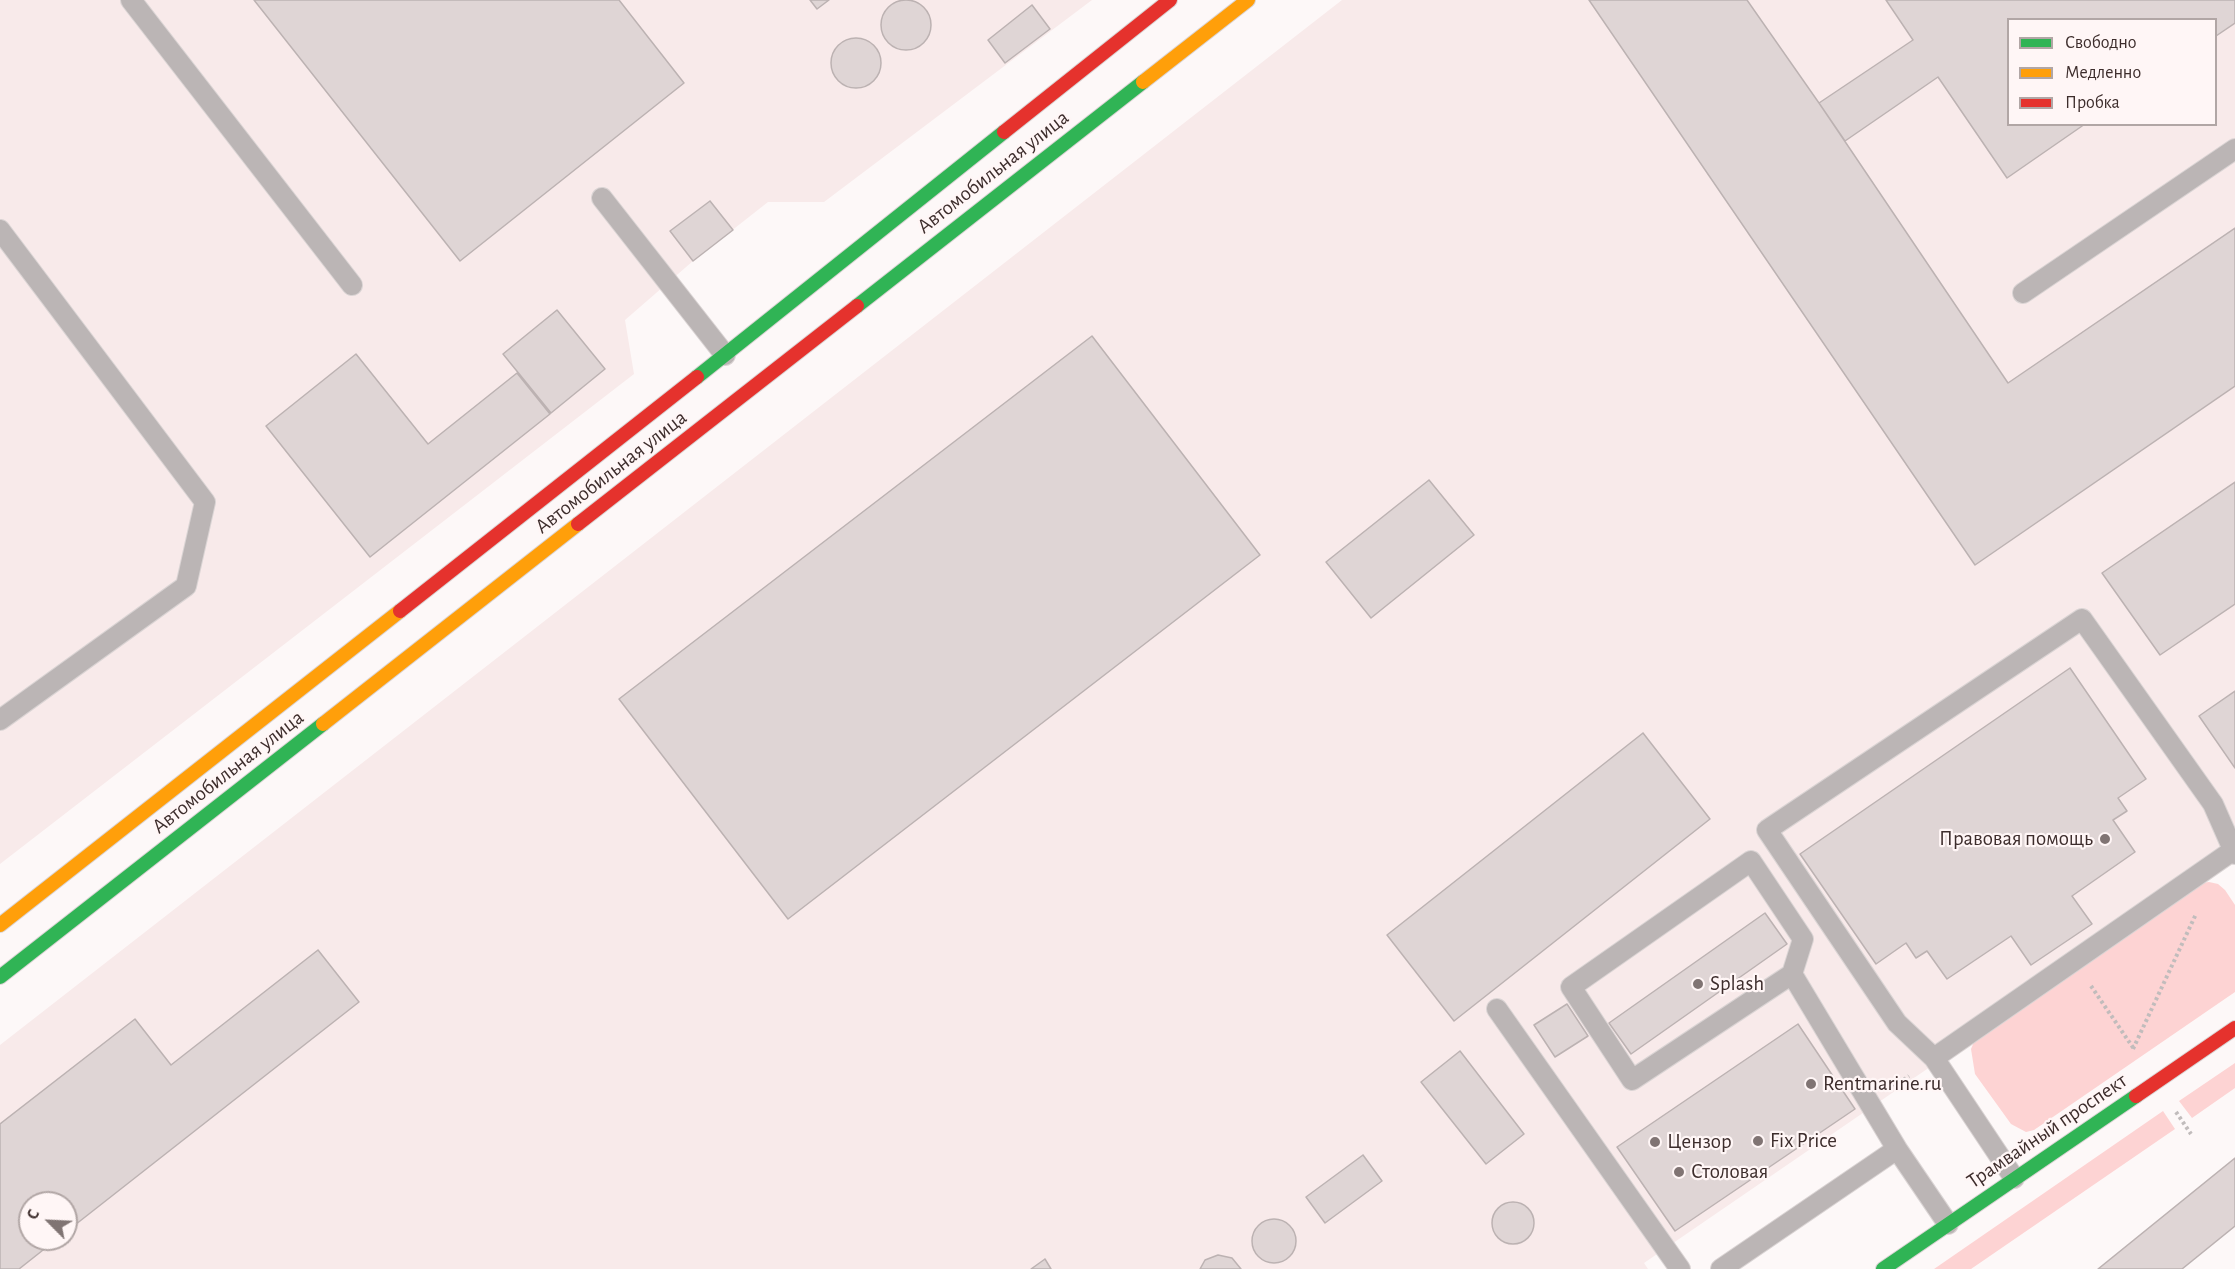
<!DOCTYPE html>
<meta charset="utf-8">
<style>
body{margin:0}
#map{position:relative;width:2235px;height:1269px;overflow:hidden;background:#fdf8f8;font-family:"Alegreya Sans",sans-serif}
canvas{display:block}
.legend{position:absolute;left:2007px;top:18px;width:210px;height:108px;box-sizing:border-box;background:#fff6f6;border:2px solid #b1a6a5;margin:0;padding:8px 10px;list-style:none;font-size:18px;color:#3d2d2c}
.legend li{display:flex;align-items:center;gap:12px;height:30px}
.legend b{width:30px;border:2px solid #b1a6a5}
.north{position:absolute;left:18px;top:1191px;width:60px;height:60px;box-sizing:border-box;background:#fff6f6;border:2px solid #b1a6a5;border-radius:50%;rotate:294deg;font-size:16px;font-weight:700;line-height:24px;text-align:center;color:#3d2d2c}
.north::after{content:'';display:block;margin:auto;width:21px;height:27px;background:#807473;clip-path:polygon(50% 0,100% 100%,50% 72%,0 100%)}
</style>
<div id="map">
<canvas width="2235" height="1269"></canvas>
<ul class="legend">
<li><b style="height:8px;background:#30b455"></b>Свободно</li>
<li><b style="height:8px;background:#ff9f0a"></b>Медленно</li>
<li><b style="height:8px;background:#e5322d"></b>Пробка</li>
</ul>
<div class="north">С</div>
</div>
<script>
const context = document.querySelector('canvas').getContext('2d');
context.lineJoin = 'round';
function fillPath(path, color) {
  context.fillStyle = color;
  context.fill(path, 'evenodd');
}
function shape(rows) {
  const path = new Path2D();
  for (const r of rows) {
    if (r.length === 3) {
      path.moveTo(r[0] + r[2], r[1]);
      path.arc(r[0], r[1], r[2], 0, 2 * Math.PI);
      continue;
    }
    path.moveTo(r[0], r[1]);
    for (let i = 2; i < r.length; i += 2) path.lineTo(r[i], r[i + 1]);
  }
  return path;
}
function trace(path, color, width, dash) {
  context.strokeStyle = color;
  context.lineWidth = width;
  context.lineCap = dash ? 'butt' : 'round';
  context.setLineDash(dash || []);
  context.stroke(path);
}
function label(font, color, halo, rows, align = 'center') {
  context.font = font + ' "Alegreya Sans",sans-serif';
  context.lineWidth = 4.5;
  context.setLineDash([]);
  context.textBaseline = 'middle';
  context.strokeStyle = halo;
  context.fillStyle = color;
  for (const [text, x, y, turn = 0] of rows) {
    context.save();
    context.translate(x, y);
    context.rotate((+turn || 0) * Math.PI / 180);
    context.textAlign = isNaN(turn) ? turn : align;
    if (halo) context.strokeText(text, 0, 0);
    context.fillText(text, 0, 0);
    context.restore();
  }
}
const built = shape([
 [0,0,1092,0,824,202,768,202,693,261,625,320,634,374,0,864],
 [1342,0,2235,0,2235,858,1644,1263,1648,1269,0,1269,0,1045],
 [2008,20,2216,20,2216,124,2008,124],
 [30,1203,66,1203,66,1239,30,1239]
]);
const green = shape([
 [2209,882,2218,884,2225,890,2235,905,2235,992,2034,1130,2026,1132,2011,1124,1975,1074,1971,1049,1976,1037,2201,883],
 [2235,1063,2235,1088,2192,1118,2179,1101],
 [2163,1111,2175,1129,1971,1269,1934,1269]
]);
const building = shape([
 [254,0,619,0,684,83,460,261,254,0],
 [810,0,829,0,817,9,810,0],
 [1589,0,1747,0,1819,103,2008,383,2235,228,2235,386,1975,565,1589,0],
 [1886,0,2235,0,2235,23,2216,36,2216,20,2008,20,2008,124,2085,124,2007,178,1938,77,1845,141,1819,103,1913,40,1886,0],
 [906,25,25],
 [1032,5,1050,29,1005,63,988,40,1032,5],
 [856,63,25],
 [710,201,733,230,693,261,670,231,710,201],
 [557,310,605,369,551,413,503,354,557,310],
 [1092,336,1260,555,788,919,619,699,1092,336],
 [356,354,428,444,517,373,550,414,370,557,266,426,356,354],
 [1429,480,1474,535,1371,618,1326,562,1429,480],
 [2235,482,2235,604,2160,655,2102,573,2235,482],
 [2070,668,2146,779,2118,798,2127,811,2113,820,2135,852,2072,896,2092,924,2031,965,2011,936,1947,979,1927,951,1916,958,1906,943,1876,964,1800,854,2070,668],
 [2235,691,2235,768,2199,716,2235,691],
 [1643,733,1710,819,1454,1021,1387,935,1643,733],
 [1765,913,1787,944,1631,1054,1609,1023,1765,913],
 [318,950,359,1002,66,1232,66,1203,30,1203,30,1239,57,1239,19,1269,0,1269,0,1124,135,1019,171,1065,318,950],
 [1567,1004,1588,1036,1555,1057,1534,1025,1567,1004],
 [1798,1024,1855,1109,1675,1231,1617,1147,1798,1024],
 [1460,1051,1524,1134,1486,1164,1421,1082,1460,1051],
 [1363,1155,1382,1181,1325,1223,1306,1197,1363,1155],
 [2235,1158,2235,1226,2182,1269,2098,1269,2235,1158],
 [1513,1223,21],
 [1274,1241,22],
 [1218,1255,1232,1258,1241,1269,1200,1269,1205,1260,1218,1255],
 [1045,1259,1051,1269,1031,1269,1045,1259]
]);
const path = shape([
 [2091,986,2134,1049],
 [2133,1049,2196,914],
 [1894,1087,1909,1076],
 [2176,1112,2191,1134]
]);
const lane = shape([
 [131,0,352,285],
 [602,198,725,355],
 [0,230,205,502,186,586,0,720],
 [2023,293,2235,149],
 [1792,974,1803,939,1751,861,1571,987,1632,1080,1792,974,1897,1149,1948,1224],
 [1497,1009,1680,1269],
 [1934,1058,2235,849],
 [2014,1178,1934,1058,1897,1023,1767,830,2082,619,2213,804,2235,854],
 [1721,1269,1897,1149]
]);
const fast = shape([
 [857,306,1143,82],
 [697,377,1004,132],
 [0,977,323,724],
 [1883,1269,2136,1096]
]);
const slow = shape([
 [1143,82,1248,0],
 [323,724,578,524],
 [0,925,400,611]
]);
const jam = shape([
 [1004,132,1170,0],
 [578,524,857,306],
 [400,611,697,377],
 [2136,1096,2235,1028]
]);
const markers = [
 [2105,839,6,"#807473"],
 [1698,984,6,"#807473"],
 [1811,1084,6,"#807473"],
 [1758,1141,6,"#807473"],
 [1655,1142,6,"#807473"],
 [1679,1172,6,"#807473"]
];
const streetNames = [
 ["Автомобильная улица",993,172,-38],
 ["Автомобильная улица",611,472,-38],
 ["Автомобильная улица",228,772,-38],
 ["Трамвайный проспект",2047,1131,-34]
];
const poiNames = [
 ["Правовая помощь",2093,839,"right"],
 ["Splash",1710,984],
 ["Rentmarine.ru",1823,1084],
 ["Fix Price",1770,1141],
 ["Цензор",1667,1142],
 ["Столовая",1691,1172]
];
fillPath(built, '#f8eaea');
fillPath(green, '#fdd3d3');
fillPath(building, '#dfd5d5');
trace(building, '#bcb2b2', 1.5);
trace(lane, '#dad4d4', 22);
trace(fast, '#dad4d4', 16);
trace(slow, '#dad4d4', 16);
trace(jam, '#dad4d4', 16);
trace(path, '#c1bcbc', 4, [3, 3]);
trace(lane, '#bbb5b5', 20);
trace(fast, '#30b455', 14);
trace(slow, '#ff9f0a', 14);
trace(jam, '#e5322d', 14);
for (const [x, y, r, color] of markers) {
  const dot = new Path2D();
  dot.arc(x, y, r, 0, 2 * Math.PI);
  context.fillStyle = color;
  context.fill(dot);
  trace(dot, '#fff6f6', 2);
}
label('21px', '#3d2d2c', '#fff6f6', streetNames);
label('21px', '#3d2d2c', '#fff6f6', poiNames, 'left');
</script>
